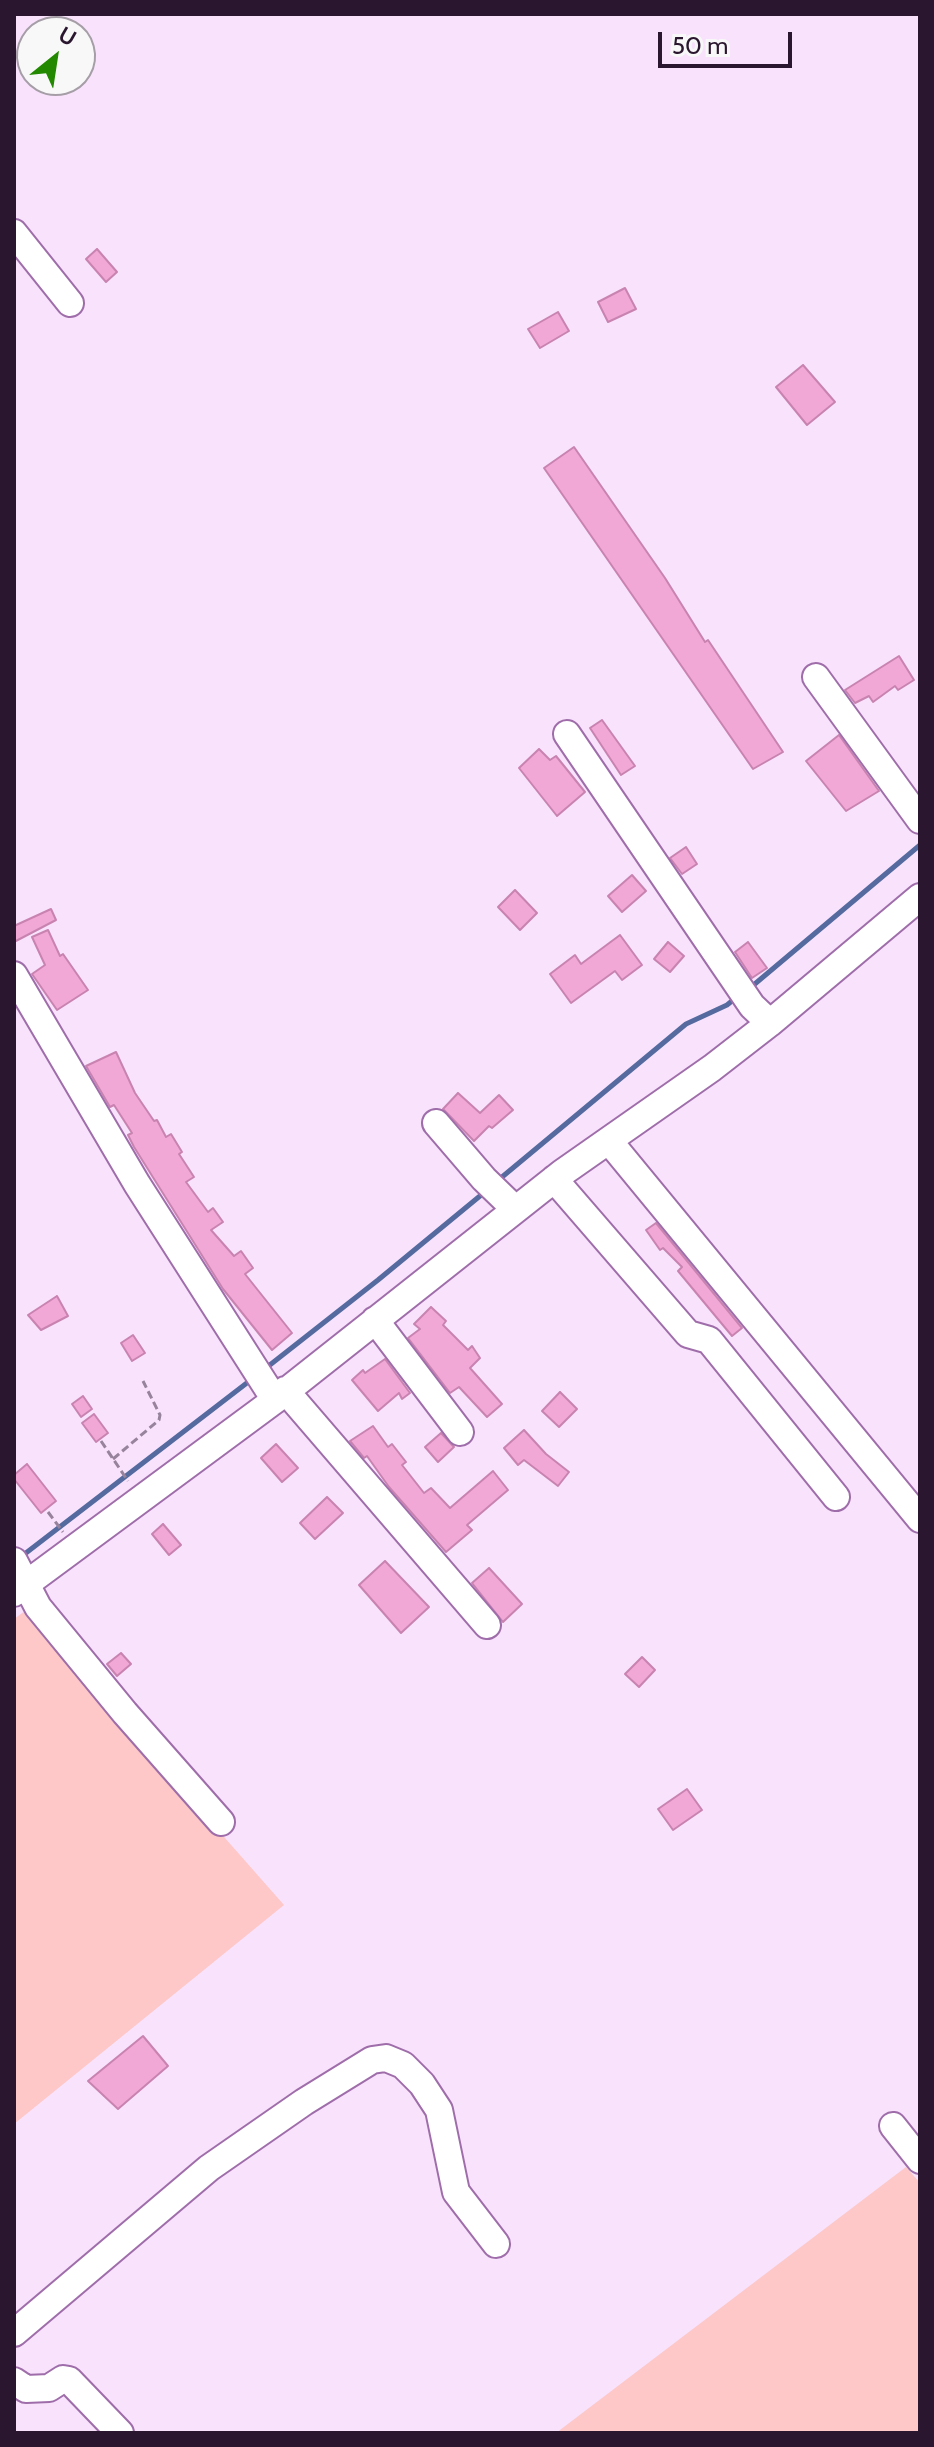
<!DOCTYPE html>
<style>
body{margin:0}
#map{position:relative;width:934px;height:2447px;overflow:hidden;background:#f8e2fc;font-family:Cabin,sans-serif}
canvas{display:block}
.frame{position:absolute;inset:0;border:16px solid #2a162e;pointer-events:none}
.north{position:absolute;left:16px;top:16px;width:80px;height:80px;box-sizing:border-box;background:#f8f8f8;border:2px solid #a69ea7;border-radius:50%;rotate:30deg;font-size:22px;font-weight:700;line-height:32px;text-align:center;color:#2a162e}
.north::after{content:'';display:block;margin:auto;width:28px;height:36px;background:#228900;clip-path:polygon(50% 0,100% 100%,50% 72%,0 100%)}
.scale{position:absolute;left:658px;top:32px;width:134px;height:36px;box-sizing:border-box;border:4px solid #2a162e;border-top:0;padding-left:10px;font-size:24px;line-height:28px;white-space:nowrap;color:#2a162e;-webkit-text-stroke:6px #f8f8f8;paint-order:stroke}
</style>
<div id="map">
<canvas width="934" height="2447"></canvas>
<div class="frame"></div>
<div class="north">U</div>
<div class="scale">50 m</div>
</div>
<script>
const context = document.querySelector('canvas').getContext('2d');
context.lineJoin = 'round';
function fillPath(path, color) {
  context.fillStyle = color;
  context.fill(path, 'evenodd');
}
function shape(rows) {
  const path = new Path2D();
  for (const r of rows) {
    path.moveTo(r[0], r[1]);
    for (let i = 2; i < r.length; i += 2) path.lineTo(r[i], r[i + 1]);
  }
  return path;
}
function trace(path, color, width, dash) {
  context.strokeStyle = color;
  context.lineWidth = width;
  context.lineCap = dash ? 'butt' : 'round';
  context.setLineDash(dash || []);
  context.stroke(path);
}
const green = shape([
 [25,1611,284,1905,14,2124,14,1619],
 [906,2167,920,2183,920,2433,556,2433]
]);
const stream = shape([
 [750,988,920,845],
 [496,1182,686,1024,727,1005,738,996],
 [266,1368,378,1280,486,1191],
 [22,1556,252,1379]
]);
const building = shape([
 [97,249,117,272,106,282,86,259,97,249],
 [625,288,636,309,608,322,598,302,625,288],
 [558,312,569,331,540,348,528,329,558,312],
 [803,365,835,402,807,425,776,387,803,365],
 [574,447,665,578,705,642,708,640,783,752,753,769,544,468,574,447],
 [899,656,914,680,898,690,895,686,873,702,869,696,855,703,845,690,899,656],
 [602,720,635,766,621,775,590,728,602,720],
 [839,735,879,791,846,811,806,761,839,735],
 [539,749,550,760,556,756,585,792,557,816,519,768,539,749],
 [686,847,697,864,682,874,670,858,686,847],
 [632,875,646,891,622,912,608,896,632,875],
 [515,890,537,913,520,930,498,907,515,890],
 [51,909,56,920,14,942,14,926,51,909],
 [48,930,60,956,63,954,88,990,57,1010,32,974,45,965,32,937,48,930],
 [620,935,642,965,622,980,615,971,571,1003,550,974,575,955,581,964,620,935],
 [668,942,684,956,670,972,654,959,668,942],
 [748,942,767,968,752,978,735,952,748,942],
 [116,1052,135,1093,154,1121,157,1120,166,1137,171,1134,182,1152,179,1154,194,1177,186,1182,208,1212,213,1208,223,1222,211,1230,234,1256,241,1251,253,1268,245,1274,292,1333,272,1350,223,1289,134,1147,128,1135,132,1133,114,1105,110,1107,86,1066,116,1052],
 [458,1093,480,1113,499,1095,513,1110,492,1128,489,1126,474,1141,443,1109,458,1093],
 [656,1223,742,1328,732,1336,678,1271,682,1267,663,1248,660,1250,646,1230,656,1223],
 [57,1296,68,1316,41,1330,28,1315,57,1296],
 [431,1307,446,1321,443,1325,468,1350,472,1346,480,1358,470,1368,502,1404,487,1417,459,1387,450,1393,408,1338,420,1329,414,1324,431,1307],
 [133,1335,145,1353,132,1361,121,1343,133,1335],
 [385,1359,410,1393,402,1399,399,1393,378,1411,352,1380,363,1370,365,1373,385,1359],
 [560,1392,577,1409,559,1427,542,1411,560,1392],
 [83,1396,92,1409,81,1417,72,1404,83,1396],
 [94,1414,108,1433,96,1442,82,1423,94,1414],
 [373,1426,388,1447,392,1444,406,1462,402,1465,424,1493,431,1488,450,1508,493,1471,508,1490,467,1525,472,1530,446,1552,389,1487,367,1456,364,1458,350,1441,373,1426],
 [524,1430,546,1454,569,1472,558,1486,524,1460,518,1465,504,1448,524,1430],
 [441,1433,454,1447,438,1462,425,1447,441,1433],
 [276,1444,298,1468,282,1482,261,1458,276,1444],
 [27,1464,56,1501,41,1513,14,1479,14,1475,27,1464],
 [327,1497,343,1513,315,1539,300,1523,327,1497],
 [163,1524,181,1545,169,1555,152,1534,163,1524],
 [385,1561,429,1607,401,1633,359,1585,385,1561],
 [489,1568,522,1604,503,1622,472,1583,489,1568],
 [121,1653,131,1664,117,1676,107,1664,121,1653],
 [642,1657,655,1670,639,1687,625,1674,642,1657],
 [687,1789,702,1810,673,1830,658,1809,687,1789],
 [143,2036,168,2066,118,2109,88,2081,143,2036]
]);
const path = shape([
 [101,1441,128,1481],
 [113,1459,159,1420,160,1415,143,1381],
 [48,1512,63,1532]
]);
const minor = shape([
 [14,233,70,303],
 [816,677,920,820],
 [567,734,752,1006,770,1023],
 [14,975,137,1184,275,1400],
 [436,1123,484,1179,515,1209],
 [609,1141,920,1519],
 [554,1179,688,1334,709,1340,836,1497],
 [375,1320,460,1432],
 [285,1390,487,1625],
 [14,1561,38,1607,125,1713,221,1822],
 [14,1593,275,1400,562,1173,712,1068,770,1023,920,897],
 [893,2126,920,2160],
 [14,2333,209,2168,304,2102,372,2060,386,2058,403,2065,422,2084,439,2110,456,2192,496,2244],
 [14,2381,26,2389,49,2388,63,2379,69,2380,120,2433]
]);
fillPath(green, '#fdc8c7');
trace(stream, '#556a9f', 5);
fillPath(building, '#f1a8d7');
trace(building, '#c983b1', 2);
trace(minor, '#9f6eaa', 30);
trace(path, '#98839c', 3, [8, 4]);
trace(minor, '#fff', 26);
</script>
